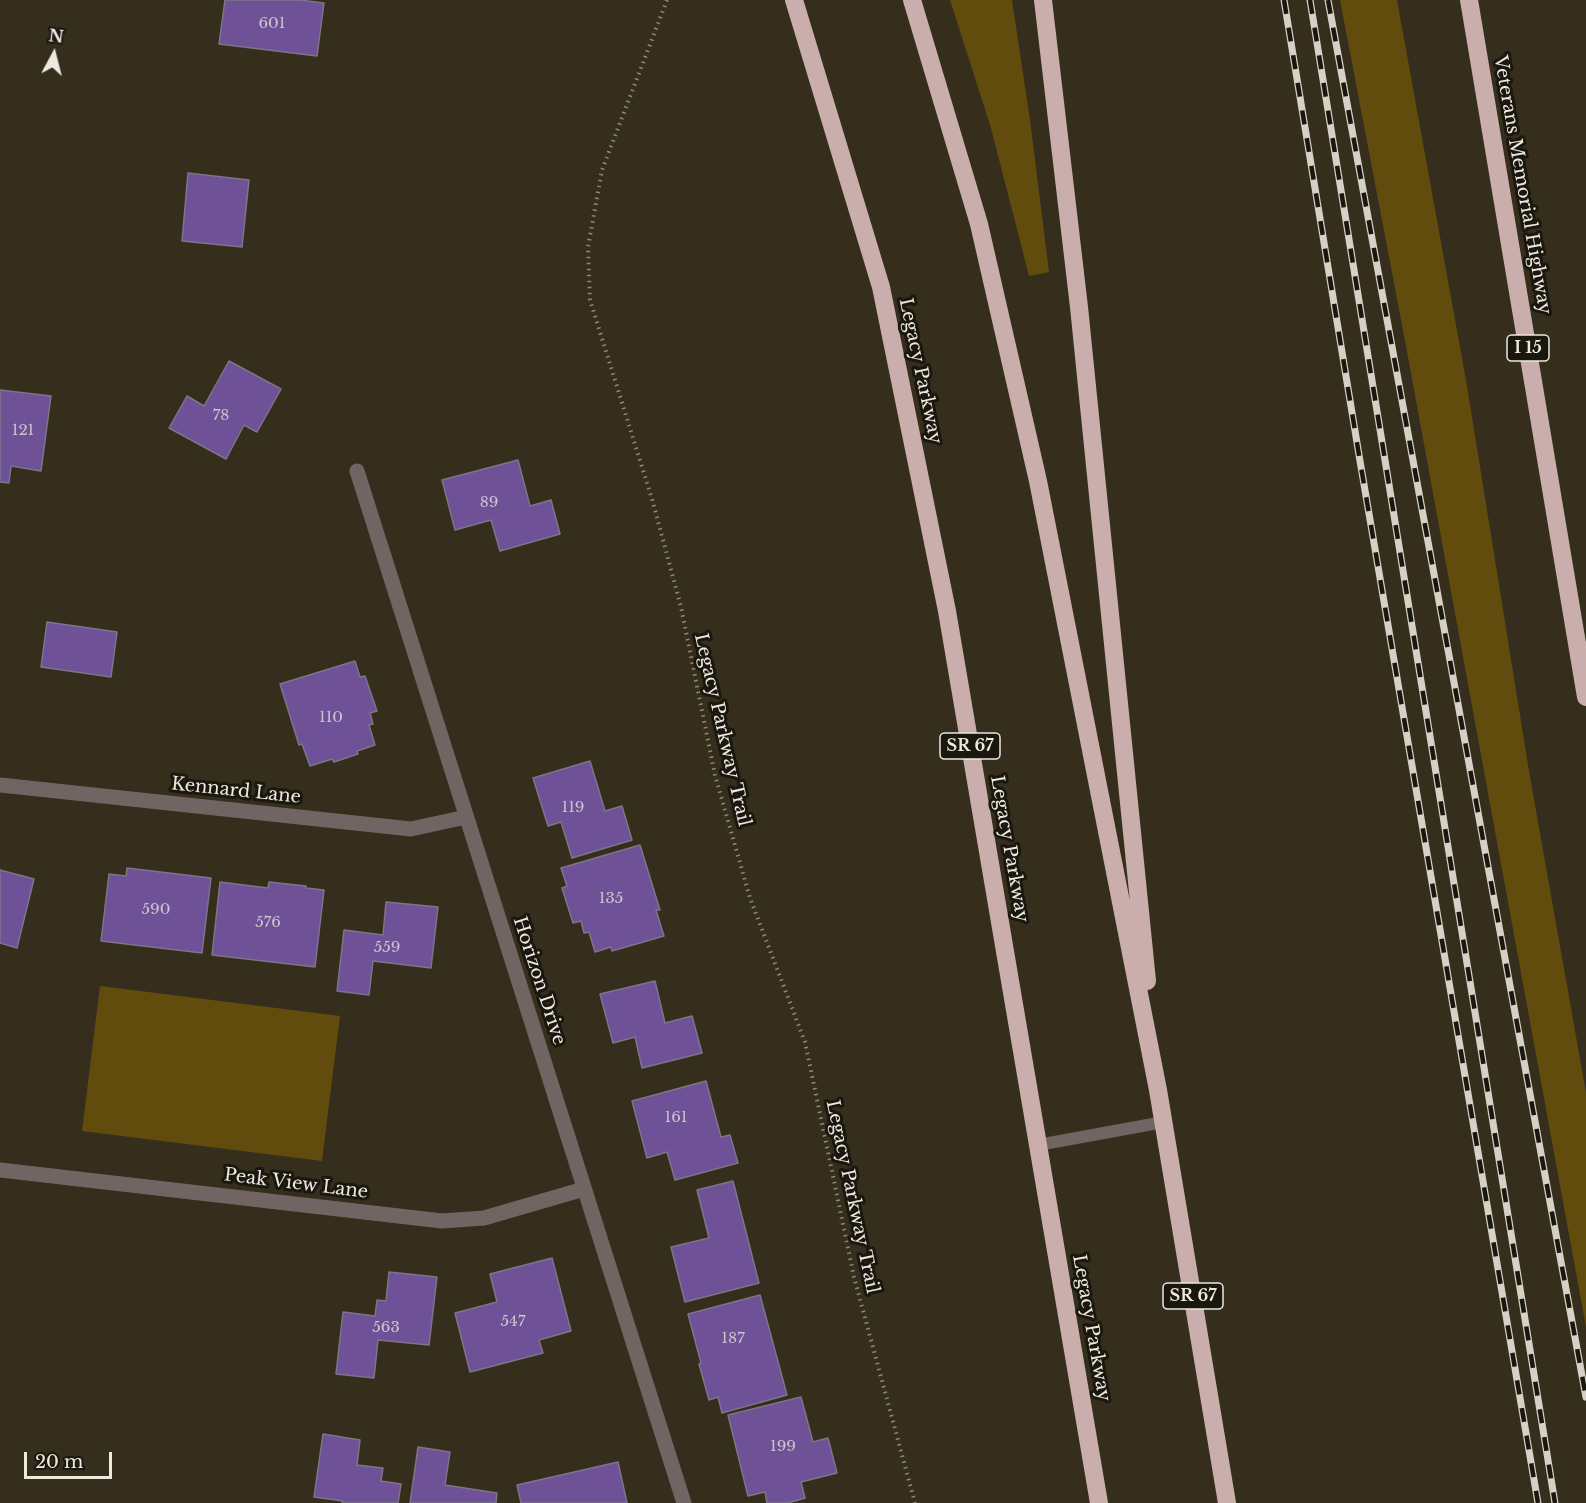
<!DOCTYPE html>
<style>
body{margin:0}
#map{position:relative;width:1586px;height:1503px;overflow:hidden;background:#362e1c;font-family:"Libre Baskerville",serif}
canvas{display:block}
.north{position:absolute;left:24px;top:24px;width:60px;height:60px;-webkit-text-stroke:4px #1a170f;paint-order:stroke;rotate:7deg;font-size:16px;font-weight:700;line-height:24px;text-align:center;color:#eee9de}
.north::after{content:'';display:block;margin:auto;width:21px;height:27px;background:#eee9de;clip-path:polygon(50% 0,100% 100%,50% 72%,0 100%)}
.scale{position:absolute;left:24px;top:1452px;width:88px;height:27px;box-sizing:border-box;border:3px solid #eee9de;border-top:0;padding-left:8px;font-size:18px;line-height:21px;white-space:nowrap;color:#eee9de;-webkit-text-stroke:4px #1a170f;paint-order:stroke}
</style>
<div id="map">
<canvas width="1586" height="1503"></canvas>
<div class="north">N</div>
<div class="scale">20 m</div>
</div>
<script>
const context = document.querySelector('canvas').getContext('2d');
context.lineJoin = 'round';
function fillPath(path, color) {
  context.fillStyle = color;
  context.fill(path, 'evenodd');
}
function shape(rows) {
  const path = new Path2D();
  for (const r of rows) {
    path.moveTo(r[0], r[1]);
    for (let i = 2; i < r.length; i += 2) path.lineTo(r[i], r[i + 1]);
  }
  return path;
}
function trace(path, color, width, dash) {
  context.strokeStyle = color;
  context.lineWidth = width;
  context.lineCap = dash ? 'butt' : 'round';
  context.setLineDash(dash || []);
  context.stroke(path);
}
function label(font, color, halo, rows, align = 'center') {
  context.font = font + ' "Libre Baskerville",serif';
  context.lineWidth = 6;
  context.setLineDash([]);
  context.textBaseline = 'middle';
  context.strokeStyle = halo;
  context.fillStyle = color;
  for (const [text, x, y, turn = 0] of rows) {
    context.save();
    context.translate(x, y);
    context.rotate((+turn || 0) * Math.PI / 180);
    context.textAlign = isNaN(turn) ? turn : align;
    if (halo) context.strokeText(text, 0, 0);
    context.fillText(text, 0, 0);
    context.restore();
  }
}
const green = shape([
 [950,0,1012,0,1030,120,1049,272,1029,276,991,128],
 [1340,0,1397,0,1466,380,1529,771,1586,1093,1586,1327,1406,346],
 [100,986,340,1016,322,1161,82,1131]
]);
const building = shape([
 [225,0,300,0,324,3,317,56,219,44,225,0],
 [188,173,249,180,242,247,182,241,188,173],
 [229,361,281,389,257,432,244,425,226,459,169,428,187,396,204,406,229,361],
 [0,390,51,396,41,471,11,466,9,483,0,482,0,390],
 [518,460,530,506,551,500,560,534,500,551,491,520,455,530,442,480,518,460],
 [47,622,117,632,111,677,41,667,47,622],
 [355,661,360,677,365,676,377,711,370,713,373,724,369,725,375,745,357,751,358,754,334,762,332,759,310,766,302,744,299,745,280,684,355,661],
 [590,761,605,811,622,806,632,840,572,858,561,822,548,826,533,778,590,761],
 [640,845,660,910,656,910,664,936,612,951,611,947,595,952,589,932,584,933,581,921,573,923,562,888,567,886,561,868,640,845],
 [127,868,211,878,202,953,101,941,109,874,126,876,127,868],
 [0,870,34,879,17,948,0,943,0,870],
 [220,882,268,888,269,882,306,886,306,888,324,890,315,967,212,955,220,882],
 [386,902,438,907,431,968,373,961,369,995,337,991,344,930,383,935,386,902],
 [655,981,665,1023,692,1016,702,1053,642,1068,635,1037,613,1043,600,994,655,981],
 [706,1081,721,1137,730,1135,738,1163,675,1180,667,1152,647,1158,632,1101,706,1081],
 [733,1181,759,1283,685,1302,671,1247,709,1238,697,1190,733,1181],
 [552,1258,571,1331,539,1340,543,1353,470,1372,455,1313,497,1302,490,1274,552,1258],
 [389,1272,437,1277,429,1345,378,1340,374,1378,336,1374,343,1312,375,1316,377,1300,386,1301,389,1272],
 [760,1295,787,1395,722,1413,718,1397,709,1400,699,1364,701,1363,688,1314,760,1295],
 [801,1397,813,1442,828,1438,837,1473,801,1482,805,1498,788,1503,767,1503,765,1492,748,1496,728,1415,801,1397],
 [323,1434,360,1440,357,1465,383,1468,381,1481,401,1484,398,1503,342,1503,343,1501,314,1497,323,1434],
 [418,1447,450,1452,445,1485,497,1493,496,1503,410,1503,418,1447],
 [618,1462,627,1503,521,1503,517,1485,618,1462]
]);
const path = shape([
 [667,0,602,170,588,247,590,300,652,499,681,607,715,775,750,898,805,1042,854,1277,915,1503]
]);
const service = shape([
 [1038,1145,1164,1122]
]);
const minor = shape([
 [357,471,684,1503],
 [0,785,411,829,466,817],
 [0,1170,442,1221,484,1218,584,1189]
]);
const motorway = shape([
 [794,0,881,287,947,611,1099,1503],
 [912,0,979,224,1038,481,1158,1090,1227,1503],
 [1043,0,1079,307,1147,981],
 [1469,0,1586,697]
]);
const rail = shape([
 [1284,0,1360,461,1538,1503],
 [1310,0,1555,1503],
 [1328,0,1586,1397]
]);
const numberNames = [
 ["601",272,24],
 ["78",221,416],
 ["121",23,431],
 ["89",489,503],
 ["110",331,718],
 ["119",573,808],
 ["135",611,899],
 ["590",156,910],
 ["576",268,923],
 ["559",387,948],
 ["161",676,1118],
 ["547",513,1322],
 ["563",386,1328],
 ["187",733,1339],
 ["199",783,1447]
];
const shields = [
 [1528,348,42],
 [970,746,60],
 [1193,1296,60]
];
const shieldNames = [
 ["I 15",1528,348],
 ["SR 67",970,746],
 ["SR 67",1193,1296]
];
const streetNames = [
 ["Veterans Memorial Highway",1522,185,80],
 ["Legacy Parkway",920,371,78],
 ["Legacy Parkway Trail",722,730,77],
 ["Kennard Lane",236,791,6],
 ["Legacy Parkway",1009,849,80],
 ["Horizon Drive",539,981,72],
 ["Peak View Lane",296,1184,7],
 ["Legacy Parkway Trail",852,1197,78],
 ["Legacy Parkway",1091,1328,80]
];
fillPath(green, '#614c0e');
fillPath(building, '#6e5196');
trace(building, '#7d758a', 1.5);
trace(path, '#8f887a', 4, [1.5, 4.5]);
trace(service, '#706563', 12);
trace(minor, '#706563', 15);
trace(motorway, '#c9aeab', 18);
trace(rail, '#d6d1c5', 7);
trace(rail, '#1a170f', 4.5, [14]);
label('15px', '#cec3cc', null, numberNames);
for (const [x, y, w] of shields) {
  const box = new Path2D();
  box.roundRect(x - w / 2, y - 13, w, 26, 4.5);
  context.fillStyle = '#1a170f';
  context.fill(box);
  trace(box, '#eee9de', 1.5);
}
label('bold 16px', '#eee9de', null, shieldNames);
label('18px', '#eee9de', '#1a170f', streetNames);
</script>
